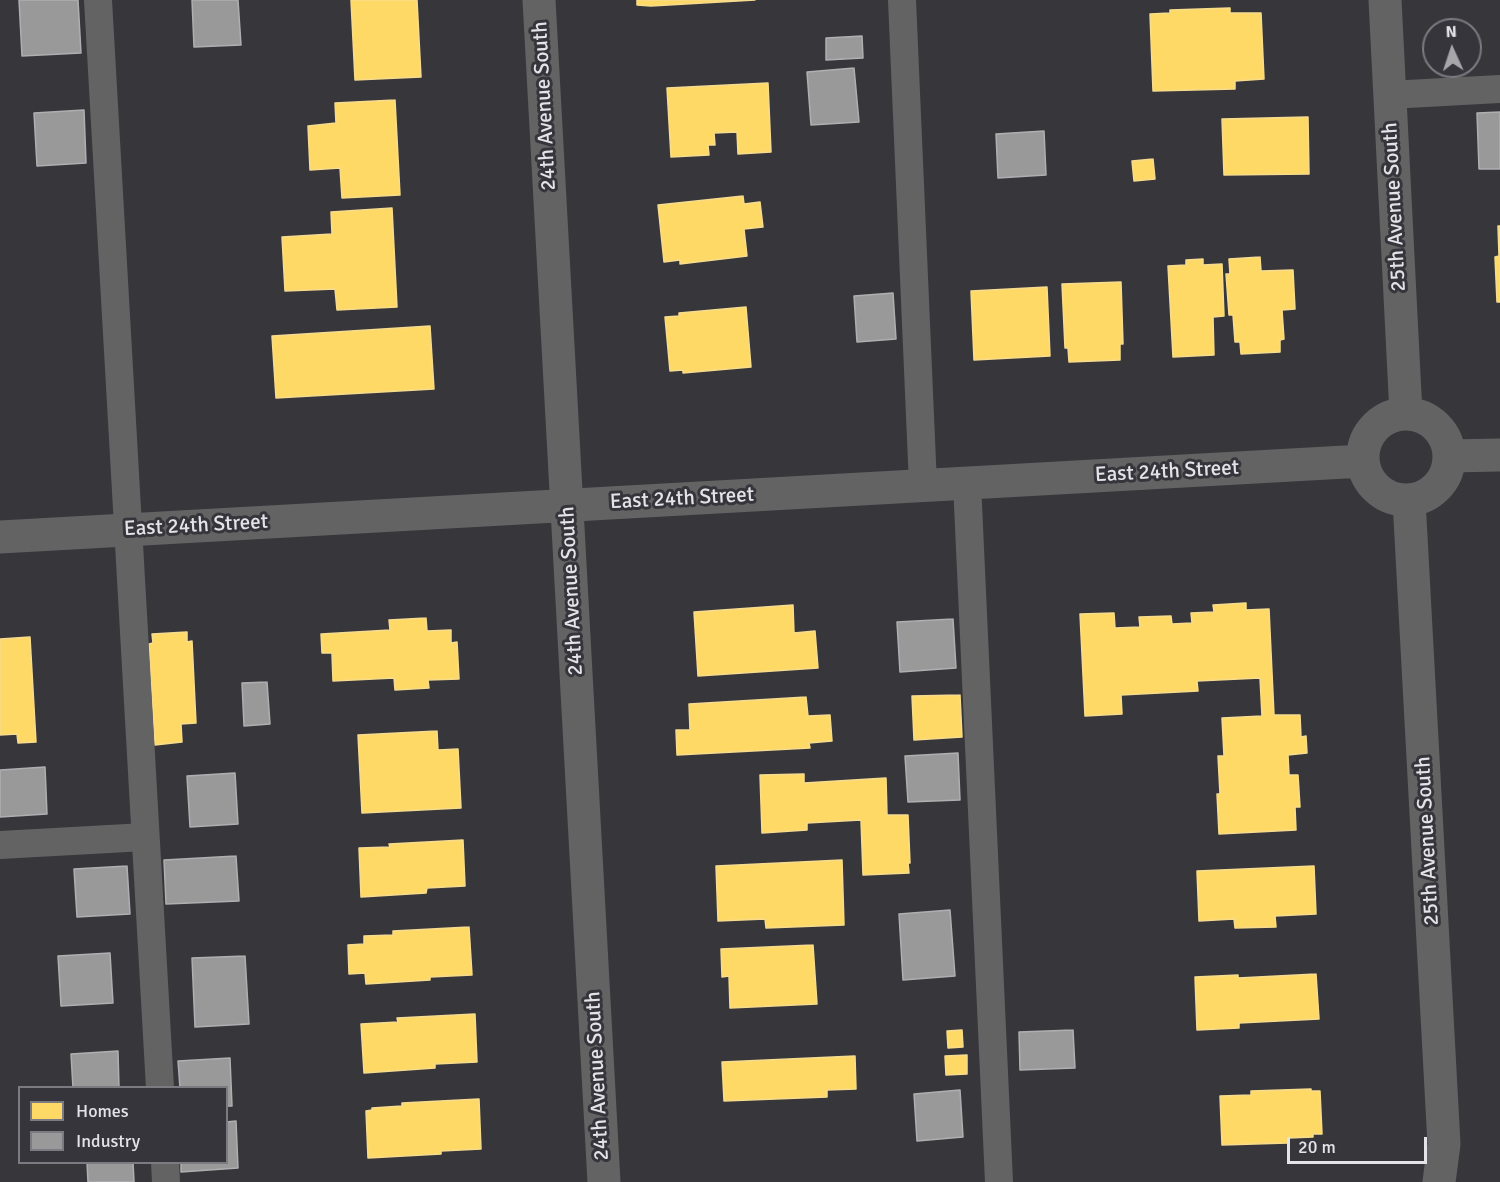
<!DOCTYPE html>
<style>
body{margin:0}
#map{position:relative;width:1500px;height:1182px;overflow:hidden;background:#37363b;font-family:Signika,sans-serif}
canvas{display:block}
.legend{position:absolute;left:18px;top:1086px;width:210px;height:78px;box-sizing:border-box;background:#36353c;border:2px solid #7b7b81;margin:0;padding:8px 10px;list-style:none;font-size:18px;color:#e3e3e8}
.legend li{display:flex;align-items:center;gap:12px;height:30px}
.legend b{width:30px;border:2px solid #7b7b81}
.north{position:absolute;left:1422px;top:18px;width:60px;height:60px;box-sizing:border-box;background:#36353c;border:2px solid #7b7b81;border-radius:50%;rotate:357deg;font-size:16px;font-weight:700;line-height:24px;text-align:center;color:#e3e3e8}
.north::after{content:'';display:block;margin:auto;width:21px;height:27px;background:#a7a6ab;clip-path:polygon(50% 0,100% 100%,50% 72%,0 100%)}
.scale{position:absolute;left:1287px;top:1137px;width:140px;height:27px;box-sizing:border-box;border:3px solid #e3e3e8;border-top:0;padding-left:8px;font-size:18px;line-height:21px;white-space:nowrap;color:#e3e3e8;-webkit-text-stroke:4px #36353c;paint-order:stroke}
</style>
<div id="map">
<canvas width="1500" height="1182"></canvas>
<ul class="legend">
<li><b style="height:16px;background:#ffd966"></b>Homes</li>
<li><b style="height:16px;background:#999"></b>Industry</li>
</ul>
<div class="north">N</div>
<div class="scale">20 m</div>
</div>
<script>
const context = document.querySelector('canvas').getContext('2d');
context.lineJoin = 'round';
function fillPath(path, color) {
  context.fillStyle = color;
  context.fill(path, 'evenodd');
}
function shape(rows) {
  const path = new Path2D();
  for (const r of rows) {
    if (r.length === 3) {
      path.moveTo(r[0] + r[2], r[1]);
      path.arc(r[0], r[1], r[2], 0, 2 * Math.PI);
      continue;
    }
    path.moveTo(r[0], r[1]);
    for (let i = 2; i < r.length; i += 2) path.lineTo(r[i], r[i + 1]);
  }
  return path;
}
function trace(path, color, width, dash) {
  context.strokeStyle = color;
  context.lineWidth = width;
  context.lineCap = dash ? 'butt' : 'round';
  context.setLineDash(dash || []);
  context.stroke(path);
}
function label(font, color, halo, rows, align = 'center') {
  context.font = font + ' Signika,sans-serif';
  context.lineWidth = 6;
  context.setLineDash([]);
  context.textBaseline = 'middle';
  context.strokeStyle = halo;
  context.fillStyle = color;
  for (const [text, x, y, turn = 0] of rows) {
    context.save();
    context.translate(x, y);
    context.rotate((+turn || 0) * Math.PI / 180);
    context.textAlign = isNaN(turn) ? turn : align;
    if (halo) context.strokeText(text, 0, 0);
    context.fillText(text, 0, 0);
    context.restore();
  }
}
const homes = shape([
 [351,0,417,0,421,77,355,80,351,0],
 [637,0,755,0,651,6,637,5,637,0],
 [1230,8,1230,13,1261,13,1264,79,1235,81,1235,89,1153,91,1150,14,1170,13,1170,10,1230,8],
 [768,83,771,152,738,154,737,132,714,133,715,145,708,145,709,155,671,157,667,88,768,83],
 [395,100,400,195,342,198,340,168,310,170,308,126,336,123,335,103,395,100],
 [1308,117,1309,174,1224,175,1222,119,1308,117],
 [1153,159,1155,179,1134,181,1132,161,1153,159],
 [743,196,744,204,760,202,763,227,744,229,747,256,680,264,680,260,664,262,658,205,743,196],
 [392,208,397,307,337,310,335,289,285,291,282,237,332,234,331,212,392,208],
 [1498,226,1500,226,1500,302,1497,302,1495,257,1499,256,1498,226],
 [1260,257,1261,271,1293,270,1295,309,1282,310,1284,339,1280,340,1280,352,1241,354,1240,342,1235,342,1233,315,1229,315,1226,274,1230,274,1229,259,1260,257],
 [1203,259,1203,265,1222,264,1224,316,1213,317,1214,355,1173,357,1168,266,1186,265,1186,260,1203,259],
 [1121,282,1123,344,1120,344,1120,360,1069,362,1068,348,1065,348,1062,284,1121,282],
 [1047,287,1050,356,974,360,971,291,1047,287],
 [746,307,751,367,683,373,683,370,670,371,665,317,679,316,679,313,746,307],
 [430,326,434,389,276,398,272,336,430,326],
 [1246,603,1246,610,1269,609,1274,715,1300,715,1301,737,1306,736,1307,753,1288,755,1289,775,1298,775,1300,807,1295,807,1296,830,1219,834,1217,794,1220,794,1218,756,1224,756,1222,718,1262,716,1260,678,1197,681,1198,691,1121,695,1122,714,1085,716,1080,614,1114,613,1115,628,1140,627,1139,617,1171,616,1172,624,1192,623,1191,613,1214,612,1213,605,1246,603],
 [793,605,794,633,815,631,818,668,698,676,694,612,793,605],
 [426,618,427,631,451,630,451,643,457,642,459,679,428,680,429,688,395,690,394,678,333,681,332,653,322,653,321,634,390,630,389,620,426,618],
 [187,632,187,642,192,641,196,723,181,724,182,742,155,745,149,644,153,643,152,634,187,632],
 [30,637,36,742,18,743,17,734,0,735,0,639,30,637],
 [960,695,962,737,914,740,912,696,960,695],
 [806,697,808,716,830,715,832,741,809,743,810,748,677,755,676,730,690,730,689,704,806,697],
 [437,731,438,750,458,749,461,808,362,813,358,735,437,731],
 [804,774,804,783,886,778,887,815,908,815,910,863,908,863,909,873,863,875,861,820,807,823,807,830,762,833,760,775,804,774],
 [463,840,465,886,427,888,426,893,361,897,359,848,390,847,389,844,463,840],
 [842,860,844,925,766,928,765,919,718,921,716,866,842,860],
 [1314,866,1316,914,1275,916,1276,927,1235,928,1234,919,1199,921,1197,871,1314,866],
 [469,927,472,975,430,977,430,980,366,984,365,973,349,974,348,945,364,944,364,936,393,935,393,931,469,927],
 [813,945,817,1004,730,1008,729,976,722,977,721,949,813,945],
 [1316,974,1319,1019,1239,1023,1239,1028,1197,1030,1195,977,1238,975,1238,978,1316,974],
 [475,1014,477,1062,435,1064,435,1068,364,1073,361,1024,398,1022,397,1018,475,1014],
 [962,1030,963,1047,948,1048,947,1031,962,1030],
 [967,1055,967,1074,946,1075,945,1056,967,1055],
 [855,1056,856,1089,827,1090,827,1097,724,1101,722,1062,855,1056],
 [1311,1089,1311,1091,1320,1091,1322,1134,1313,1134,1313,1137,1288,1138,1288,1143,1222,1145,1220,1096,1251,1095,1251,1091,1311,1089],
 [479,1099,481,1149,441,1151,441,1154,368,1158,366,1111,372,1110,372,1108,402,1106,402,1103,479,1099]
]);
const industry = shape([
 [19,0,78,0,81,53,22,56,19,0],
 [192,0,238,0,241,45,194,47,192,0],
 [862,36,863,58,826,60,826,38,862,36],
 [854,68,859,122,811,125,807,72,854,68],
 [84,110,86,163,37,166,34,113,84,110],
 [1500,112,1500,169,1479,169,1477,113,1500,112],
 [1044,131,1046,175,998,178,996,134,1044,131],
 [893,293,896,339,857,342,854,296,893,293],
 [953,619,956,668,900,672,897,622,953,619],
 [267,682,270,724,244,726,242,683,267,682],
 [958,753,960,800,908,802,905,756,958,753],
 [45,767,47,814,0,817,0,770,45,767],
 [235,773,238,824,190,827,187,776,235,773],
 [236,856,239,901,166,904,164,860,236,856],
 [127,866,130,914,77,917,74,869,127,866],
 [950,910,955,976,903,980,899,914,950,910],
 [110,953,113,1003,61,1006,58,956,110,953],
 [245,956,249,1024,195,1027,192,958,245,956],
 [1073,1030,1075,1068,1020,1070,1019,1032,1073,1030],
 [118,1051,119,1088,73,1088,71,1054,118,1051],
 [230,1058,232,1106,226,1106,226,1088,180,1088,178,1061,230,1058],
 [960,1090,963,1137,917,1141,914,1094,960,1090],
 [236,1121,238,1168,181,1172,181,1162,226,1162,226,1122,236,1121],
 [87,1162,133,1162,134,1182,88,1182,87,1162]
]);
const lane = shape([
 [98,0,160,1088],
 [902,0,923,485],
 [1389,95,1500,89],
 [967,483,999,1182],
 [0,845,145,837],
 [165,1162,166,1182]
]);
const street = shape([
 [539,0,604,1182],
 [1385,0,1406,414],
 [1406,457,43],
 [1449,456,1500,455],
 [1409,500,1444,1144,1439,1182],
 [0,537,1363,461]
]);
const streetNames = [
 ["24th Avenue South",545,106,-93],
 ["25th Avenue South",1395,207,-93],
 ["East 24th Street",1167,472,-3],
 ["East 24th Street",682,499,-3],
 ["East 24th Street",196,526,-3],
 ["24th Avenue South",572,591,-93],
 ["25th Avenue South",1428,841,-93],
 ["24th Avenue South",598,1076,-93]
];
fillPath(homes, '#ffd966');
trace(homes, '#f7dc8d', 1.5);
fillPath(industry, '#999');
trace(industry, '#afafb1', 1.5);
trace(lane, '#646363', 28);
trace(street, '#646363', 33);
label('21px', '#e3e3e8', '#36353c', streetNames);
</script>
